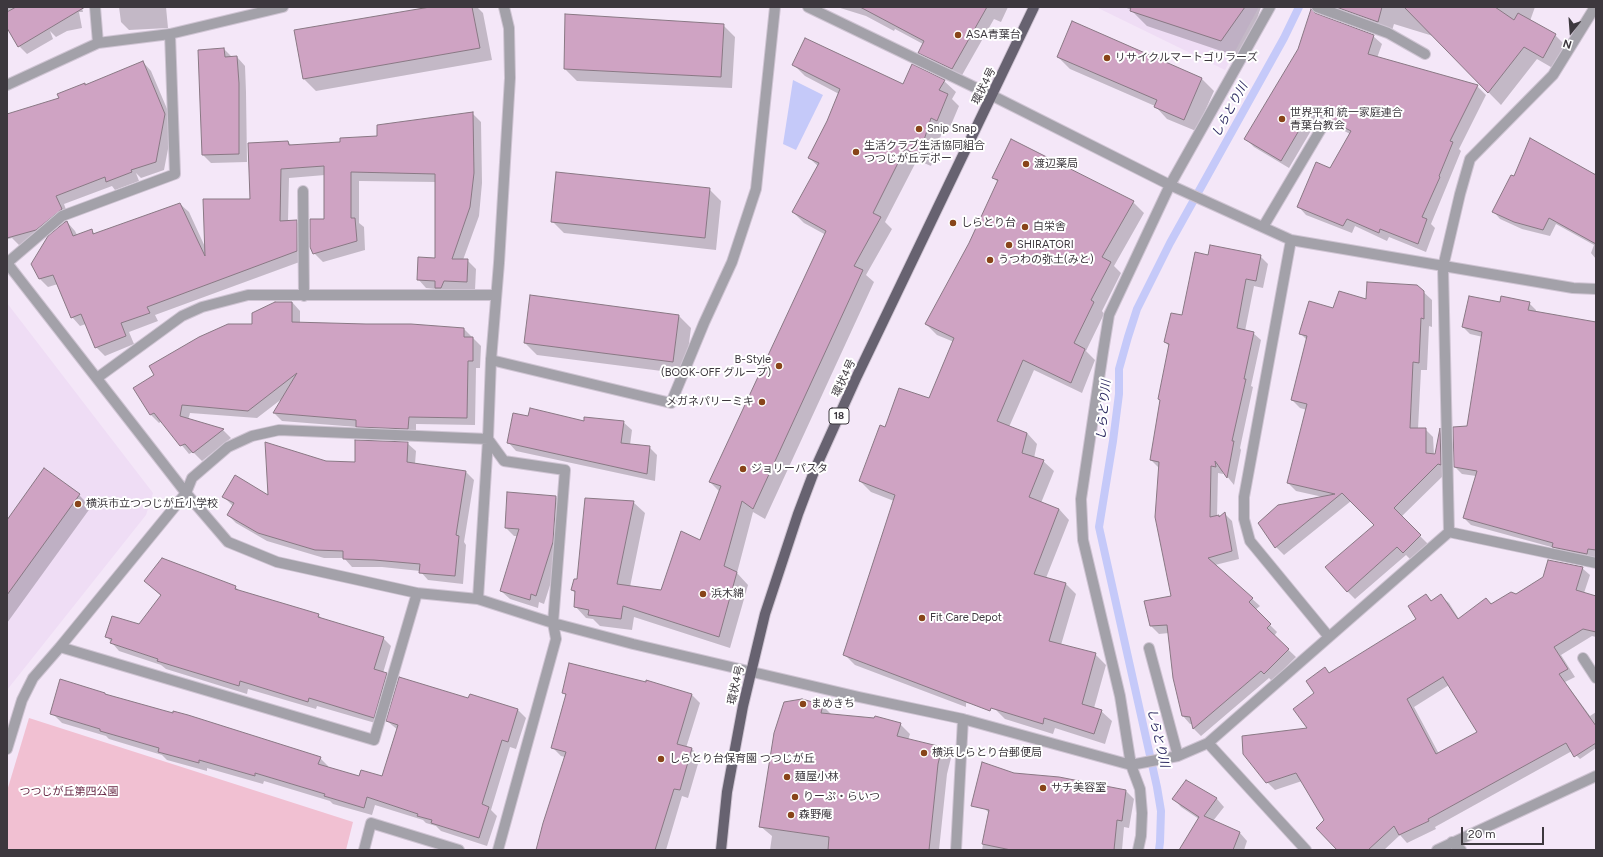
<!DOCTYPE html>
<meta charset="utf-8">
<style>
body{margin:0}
#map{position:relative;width:1603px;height:857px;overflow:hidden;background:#f4e7f8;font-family:Figtree,sans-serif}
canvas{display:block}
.frame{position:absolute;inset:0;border:8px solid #3d383e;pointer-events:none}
.north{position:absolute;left:1551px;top:12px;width:40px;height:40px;-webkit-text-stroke:3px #fff;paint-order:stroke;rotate:197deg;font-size:11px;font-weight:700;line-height:16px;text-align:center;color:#3d383e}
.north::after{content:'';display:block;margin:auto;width:14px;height:18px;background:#3d383e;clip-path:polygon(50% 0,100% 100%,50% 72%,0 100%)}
.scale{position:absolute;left:1461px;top:827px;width:83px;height:18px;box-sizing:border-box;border:2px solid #3d383e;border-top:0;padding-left:5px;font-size:12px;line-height:14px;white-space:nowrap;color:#3d383e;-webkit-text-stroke:3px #fff;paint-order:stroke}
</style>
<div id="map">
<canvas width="1603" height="857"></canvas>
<div class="frame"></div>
<div class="north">N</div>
<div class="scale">20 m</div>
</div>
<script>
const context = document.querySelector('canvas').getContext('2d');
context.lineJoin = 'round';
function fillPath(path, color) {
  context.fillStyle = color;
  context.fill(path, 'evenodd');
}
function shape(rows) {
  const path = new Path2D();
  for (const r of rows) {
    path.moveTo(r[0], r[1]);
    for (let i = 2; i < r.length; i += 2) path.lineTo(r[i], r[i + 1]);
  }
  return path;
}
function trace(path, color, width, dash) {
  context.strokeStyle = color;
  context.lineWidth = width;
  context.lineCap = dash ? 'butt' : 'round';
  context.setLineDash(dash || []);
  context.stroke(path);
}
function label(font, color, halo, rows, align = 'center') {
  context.font = font + ' Figtree,"Noto Sans JP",sans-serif';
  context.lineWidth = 4;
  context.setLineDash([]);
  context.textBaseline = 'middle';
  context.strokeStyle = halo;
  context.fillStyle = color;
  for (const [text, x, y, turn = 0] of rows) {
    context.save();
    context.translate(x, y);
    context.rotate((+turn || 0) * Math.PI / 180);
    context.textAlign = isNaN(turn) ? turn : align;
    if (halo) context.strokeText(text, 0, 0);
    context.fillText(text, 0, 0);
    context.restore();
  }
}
const built = shape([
 [1096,7,1259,7,1225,70],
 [7,303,153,493,146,515,7,690]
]);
const green = shape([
 [29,718,353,822,346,850,7,850,7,791]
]);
const water = shape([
 [793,80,823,95,796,150,783,144]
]);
const shadow = shape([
 [7,7,32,7,48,30,42,7,82,7,83,12,79,12,82,28,67,31,56,37,50,31,53,39,27,54,19,46,7,26],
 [119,7,166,7,168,28,129,30,121,22],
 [435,7,477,7,483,13,492,60,316,91,304,79],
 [837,7,1008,7,1001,22,994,19,961,77,928,61,919,53,923,44,895,29,894,31,866,16],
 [1124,7,1261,7,1252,34,1236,56,1147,26,1132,11,1132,10],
 [1335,7,1535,7,1530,21,1555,35,1568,48,1556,70,1537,59,1501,105,1433,36,1394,24,1391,34,1347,18],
 [723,25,735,37,732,88,577,81,565,69],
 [1373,36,1382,44,1377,58,1477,86,1486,95,1459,149,1461,151,1431,224,1435,228,1426,252,1389,237,1387,241,1355,226,1352,233,1306,215,1298,206,1330,170,1350,134,1319,117,1289,168,1254,147,1246,139],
 [224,49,233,58,237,57,245,66,246,92,247,162,211,163,203,155,199,51],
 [1058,57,1202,79,1214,91,1196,131,1167,119,1155,106,1070,69],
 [143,62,151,71,173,123,164,170,141,178,136,173,139,181,115,190,112,186,64,204,69,218,44,238,19,245,12,238,8,239,7,237,7,119,60,98,84,84,86,86],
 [793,64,904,85,944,81,956,92,952,99,959,106,948,132,943,129,931,166,917,160,885,222,892,229,866,275,874,282,765,519,753,512,737,573,748,585,730,648,634,617,632,630,600,626,593,619,586,618,575,606,576,594,572,590,633,502,645,513,630,587,662,591,701,541,720,492,710,482,826,235,804,223,793,212,818,166,809,158,827,121,839,94,805,76],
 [472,113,481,122,482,183,479,216,463,260,467,260,476,269,475,290,452,289,450,297,444,297,436,289,426,288,418,279,436,259,436,182,359,181,359,223,364,227,365,250,323,262,314,253,325,220,325,175,289,178,288,221,296,221,305,230,305,260,155,315,158,321,129,332,134,344,105,356,96,347,86,324,80,326,72,317,58,284,48,287,39,278,63,224,67,222,75,231,77,235,91,230,95,234,180,204,189,212,206,249,251,200,288,142,292,146,342,143,378,137],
 [1596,176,1596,259,1591,253,1594,245,1556,224,1550,236,1522,229,1500,219,1494,212],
 [993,178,1133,202,1144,213,1114,266,1121,273,1102,311,1104,314,1086,351,1095,360,1082,393,1034,370,1009,427,1027,433,1037,444,1034,458,1043,461,1054,471,1041,503,1059,509,1069,520,1046,578,1066,584,1076,594,1061,645,1095,654,1106,665,1094,708,1101,711,1112,721,1105,744,1055,728,1053,734,1005,719,994,708,994,706,966,703,966,707,855,665,844,654,894,501,871,492,860,481,886,428,929,399,954,342,937,335,926,324,970,243,998,182],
 [709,189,721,201,716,250,564,233,552,221],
 [1209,256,1260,256,1268,264,1263,288,1254,286,1245,331,1253,333,1261,340,1251,386,1253,387,1240,448,1241,450,1234,485,1222,470,1223,474,1218,473,1217,517,1220,517,1225,514,1232,521,1239,559,1215,565,1260,606,1255,610,1277,632,1274,636,1296,657,1272,681,1269,678,1201,736,1194,729,1193,724,1190,724,1183,716,1169,633,1159,634,1151,626,1145,602,1172,597,1159,468,1151,460,1161,401,1159,399,1170,347,1165,342,1183,316],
 [1417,286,1432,300,1432,327,1429,326,1427,370,1421,370,1418,429,1425,429,1433,437,1434,455,1435,455,1441,430,1448,438,1447,472,1401,517,1428,544,1411,560,1406,555,1355,599,1347,591,1376,525,1351,501,1284,555,1276,547,1323,497,1296,491,1288,483,1307,410,1300,408,1292,400,1307,340,1300,333,1333,309],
 [275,302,292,302,300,311,300,323,464,329,481,346,480,368,476,368,475,425,416,424,416,437,365,435,357,427,282,421,274,413,283,398,257,418,190,413,188,420,223,430,231,438,202,461,193,452,189,454,162,421,159,423,151,415,134,388,253,325],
 [1529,303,1536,310,1536,312,1596,323,1596,556,1594,561,1560,554,1555,548,1471,525,1464,518,1476,476,1462,474,1455,467,1468,427,1483,337,1470,334,1463,327,1500,304],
 [679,316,691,328,685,374,537,355,525,343],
 [529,418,585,422,623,422,632,430,630,445,649,447,657,455,655,481,516,451,508,442],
 [407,443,416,451,415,464,466,472,474,480,464,542,466,545,463,584,428,580,420,571,382,567,352,567,344,558,324,558,267,541,236,523,228,515,233,506,224,497,269,497,326,462,356,463],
 [508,493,556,497,564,505,561,551,544,604,539,602,538,608,510,599,501,591,518,536,514,536,506,528],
 [79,495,91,507,7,623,7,522],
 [1582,568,1590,575,1584,593,1596,597,1596,637,1592,636,1561,655,1575,677,1565,682,1590,716,1596,712,1596,748,1580,759,1572,751,1435,827,1436,829,1407,843,1400,835,1384,850,1339,850,1325,820,1302,781,1275,790,1267,782,1308,728,1316,693,1325,668,1330,674,1418,619,1426,595,1432,601,1441,596,1449,603,1459,619,1486,599,1492,604],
 [1449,685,1478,733,1439,754,1414,707],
 [145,581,235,587,240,591,318,615,324,620,383,638,391,646,383,673,386,674,395,682,382,725,317,706,316,709,248,689,247,694,166,669,161,665,119,651,107,637,139,625,161,596],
 [647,681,692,695,700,703,686,748,692,749,700,757,688,798,682,796,666,850,537,850,565,757,561,756,552,747,567,696,563,693,646,683],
 [105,694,107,695,320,758,328,766,328,768,360,777,382,777,398,730,387,721,469,699,470,695,518,710,526,718,516,749,510,747,491,810,497,816,487,846,441,831,436,826,426,823,423,820,375,805,372,815,333,804,330,801,264,781,263,784,207,768,207,771,167,760,162,755,109,739,106,736,62,723,54,715],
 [802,700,823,706,832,715,900,724,910,734,908,740,942,748,951,758,947,774,939,850,770,850,772,836,760,826],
 [1013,774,1059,778,1126,791,1134,799,1129,828,1124,827,1122,850,982,850,989,813,984,808],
 [1186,781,1217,799,1224,807,1213,821,1240,833,1247,841,1244,850,1180,850,1199,819,1181,807,1174,799]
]);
const stream = shape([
 [1159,850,1160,842,1161,811,1157,787,1099,527,1113,441,1119,394,1119,369,1128,337,1137,309,1170,243,1284,38,1299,7]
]);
const building = shape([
 [16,7,85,7,18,47,7,28,7,12,16,7],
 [430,7,472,7,480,48,303,79,294,30,430,7],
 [860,7,987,7,952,69,918,53,924,41,860,7],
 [1131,7,1245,7,1221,41,1130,11,1131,7],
 [1336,7,1382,7,1378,22,1336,7],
 [1404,7,1495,7,1514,20,1518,13,1556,34,1543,58,1524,47,1488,93,1404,7],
 [1311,9,1315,13,1374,35,1368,54,1478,85,1450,141,1453,142,1439,176,1440,177,1422,217,1427,219,1418,244,1380,229,1379,233,1347,219,1343,226,1297,207,1316,162,1330,168,1351,131,1311,110,1281,161,1244,139,1298,49,1311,9],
 [565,14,724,24,721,77,564,69,565,14],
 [1072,21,1202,78,1184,120,1154,107,1157,100,1057,57,1072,21],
 [805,38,903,84,912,64,945,80,939,90,948,94,937,121,931,118,919,156,905,149,873,213,881,217,854,266,863,270,753,509,742,501,724,566,737,572,719,637,623,606,621,619,588,615,589,610,574,607,575,591,571,590,574,579,577,579,585,498,634,501,617,584,661,590,681,531,700,540,721,486,709,482,826,231,792,212,819,163,808,158,827,121,840,89,792,65,805,38],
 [224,48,225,57,237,56,239,83,239,154,202,155,198,50,224,48],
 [143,61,165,114,156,162,131,170,132,172,106,182,105,177,56,196,62,209,36,230,7,238,7,114,59,98,57,94,85,83,85,85,143,61],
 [473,112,474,173,470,207,452,259,468,259,467,282,444,281,441,288,435,288,435,281,417,280,418,257,435,258,435,174,351,172,351,218,355,218,357,241,313,254,310,247,310,219,324,219,324,166,281,169,280,221,297,220,297,251,147,307,150,313,121,323,126,336,95,348,81,314,71,318,53,275,39,279,31,264,48,236,65,222,67,221,73,236,92,229,93,234,180,203,205,256,203,199,250,199,248,143,288,141,289,145,340,142,340,138,377,136,377,125,473,112],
 [1530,138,1596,175,1596,244,1549,218,1543,230,1514,222,1492,212,1511,175,1514,176,1530,138],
 [1011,139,1134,201,1102,257,1111,262,1091,300,1094,302,1074,343,1085,349,1071,383,1023,360,997,421,1027,433,1022,453,1044,460,1029,497,1059,509,1034,574,1066,583,1049,641,1096,653,1082,704,1102,710,1094,734,1044,718,1043,724,991,708,990,711,843,655,895,495,859,481,880,425,885,427,899,388,929,398,954,338,925,324,969,243,998,180,992,178,1011,139],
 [556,172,710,188,705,238,551,222,556,172],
 [1210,245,1261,255,1256,281,1246,279,1237,328,1254,332,1244,379,1246,379,1232,441,1234,441,1227,478,1215,461,1216,467,1211,466,1210,517,1219,515,1219,517,1225,512,1232,551,1208,558,1253,598,1249,602,1271,624,1267,628,1289,649,1264,674,1261,671,1193,729,1190,717,1182,716,1173,678,1167,625,1150,626,1144,601,1171,596,1155,517,1159,462,1150,460,1160,400,1158,399,1169,344,1164,342,1171,313,1182,315,1195,252,1208,255,1210,245],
 [1367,282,1417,285,1424,291,1424,319,1421,318,1419,363,1413,362,1410,428,1426,428,1426,453,1435,454,1440,428,1441,465,1438,464,1394,508,1421,535,1403,553,1397,547,1347,592,1325,567,1374,525,1342,493,1275,548,1258,523,1278,505,1335,494,1287,483,1307,404,1291,400,1307,336,1299,334,1309,301,1333,308,1339,291,1366,299,1367,282],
 [530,295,679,315,673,362,524,343,530,295],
 [1469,296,1500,302,1501,296,1530,302,1528,310,1596,322,1596,550,1588,549,1587,554,1552,547,1553,543,1463,518,1477,471,1454,467,1453,427,1467,426,1482,332,1462,327,1469,296],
 [275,302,292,302,292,322,366,324,411,324,464,328,464,337,473,337,473,361,468,361,467,418,409,417,408,429,356,427,356,420,273,413,297,373,248,411,182,405,180,416,224,429,193,453,185,444,180,446,154,413,150,415,133,388,154,375,149,366,199,337,228,324,252,324,252,313,275,302],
 [530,408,584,421,584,417,624,421,621,443,650,446,647,474,507,443,513,413,528,416,530,408],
 [355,440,408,442,407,462,466,471,456,535,459,536,455,576,419,573,420,564,374,560,343,559,343,551,315,550,258,533,227,515,234,503,222,497,235,475,268,495,265,442,326,461,355,462,355,440],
 [44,468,80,494,7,595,7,520,44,468],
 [507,492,556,496,553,542,536,596,531,594,530,600,500,591,519,529,505,528,507,492],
 [162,558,236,586,235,589,319,614,318,617,384,637,374,669,387,673,374,718,309,698,308,702,240,681,239,686,157,661,158,659,110,643,112,639,105,637,112,616,139,624,161,595,144,581,162,558],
 [1548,560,1583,567,1576,590,1596,596,1596,632,1583,629,1554,647,1568,669,1559,674,1596,726,1596,743,1574,757,1566,743,1428,819,1429,821,1399,835,1394,826,1368,850,1337,850,1316,828,1324,820,1296,773,1266,783,1243,754,1242,736,1307,728,1293,709,1314,693,1306,681,1325,667,1329,673,1416,619,1408,606,1426,594,1431,601,1441,594,1458,619,1486,598,1491,604,1511,592,1516,594,1543,577,1548,560],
 [1443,677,1477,732,1436,754,1407,699,1443,677],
 [569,663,646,682,646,680,692,694,677,744,692,748,680,790,674,789,655,850,536,850,543,823,566,752,551,748,566,694,562,693,569,663],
 [399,677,468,698,470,694,518,709,508,742,502,740,482,804,489,807,479,838,431,823,432,820,417,816,418,814,367,797,364,808,324,796,325,794,255,773,255,776,199,760,199,763,158,752,159,748,100,731,100,729,50,714,60,679,105,693,105,694,173,713,173,711,188,715,321,757,318,764,359,776,361,770,382,776,398,725,386,721,399,677],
 [802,699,823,705,821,713,874,718,875,716,901,723,897,736,942,747,938,764,929,850,828,850,829,837,759,827,774,733,784,702,802,699],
 [982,762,1014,773,1059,777,1126,790,1122,821,1117,820,1114,850,1011,850,982,844,989,810,971,806,982,762],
 [1186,780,1217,798,1204,816,1240,832,1233,850,1179,850,1199,817,1172,799,1186,780]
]);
const service = shape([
 [491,360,671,403,704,323,732,262,756,189,775,7]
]);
const minor = shape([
 [95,7,98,43],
 [808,7,993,96,1170,185,1291,240,1573,288,1596,289],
 [1317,7,1388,33,1425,54],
 [7,85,98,43,170,34,283,7],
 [303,191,304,296],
 [1263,227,1321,129],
 [1291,240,1244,497,1244,519,1250,541,1329,637],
 [7,263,186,493,228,542,277,562,417,593,478,599,553,623,633,644,859,697,963,719,1131,765,1136,764,1178,756,1208,743,1449,532,1443,267,1460,194,1470,159,1553,75,1595,7],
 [7,263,62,216,175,174,170,34],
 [97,378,182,316,202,307,248,295,495,295],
 [1449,532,1596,563],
 [478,599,488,439,491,360,499,263,510,78,509,28,504,7],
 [60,647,374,740,417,593],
 [1149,648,1178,756],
 [1583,658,1596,678],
 [1208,743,1306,850],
 [7,749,22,700,33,678,60,647,186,493,192,478,228,447,252,436,279,430,488,439,504,461,565,470,553,623,556,639,498,850],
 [1452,842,1461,850],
 [364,850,371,823,459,850],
 [956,850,963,719],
 [1138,850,1141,836,1142,813,1140,789,1131,765,1120,696,1083,540,1081,499,1103,352,1109,315,1170,185,1270,7]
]);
const tertiary = shape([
 [1437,850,1596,776]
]);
const primary = shape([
 [721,850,727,792,743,706,765,614,798,514,815,469,857,376,1034,7]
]);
const markers = [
 [958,35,4,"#884419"],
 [1107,58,4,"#884419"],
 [1282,119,4,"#884419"],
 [919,129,4,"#884419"],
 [856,152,4,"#884419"],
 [1026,164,4,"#884419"],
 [953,223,4,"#884419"],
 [1025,227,4,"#884419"],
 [1009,245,4,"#884419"],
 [990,260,4,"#884419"],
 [779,366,4,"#884419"],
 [762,402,4,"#884419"],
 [743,469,4,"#884419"],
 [78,504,4,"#884419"],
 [703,594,4,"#884419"],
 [922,618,4,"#884419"],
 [803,704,4,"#884419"],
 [924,753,4,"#884419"],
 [661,759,4,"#884419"],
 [787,777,4,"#884419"],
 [1043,788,4,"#884419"],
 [795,797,4,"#884419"],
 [791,815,4,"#884419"]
];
const shields = [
 [839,416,20]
];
const shieldNames = [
 ["18",839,416]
];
const poiNames = [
 ["ASA青葉台",966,35],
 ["リサイクルマートゴリラーズ",1115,58],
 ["世界平和 統一家庭連合",1290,113],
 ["青葉台教会",1290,126],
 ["Snip Snap",927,129],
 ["生活クラブ生活協同組合",864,146],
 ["つつじが丘デポー",864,159],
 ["渡辺薬局",1034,164],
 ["しらとり台",961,223],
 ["白栄舎",1033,227],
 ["SHIRATORI",1017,245],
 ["うつわの弥土(みと)",998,260],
 ["B-Style",771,360,"right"],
 ["(BOOK-OFF グループ)",771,373,"right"],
 ["メガネパリーミキ",754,402,"right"],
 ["ジョリーパスタ",751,469],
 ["横浜市立つつじが丘小学校",86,504],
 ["浜木綿",711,594],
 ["Fit Care Depot",930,618],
 ["まめきち",811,704],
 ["横浜しらとり台郵便局",932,753],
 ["しらとり台保育園 つつじが丘",669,759],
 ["麺屋小林",795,777],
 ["サチ美容室",1051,788],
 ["りーぷ・らいつ",803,797],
 ["森野庵",799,815]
];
const streetNames = [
 ["環状4号",984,86,-64],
 ["環状4号",844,378,-65],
 ["環状4号",736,685,-77]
];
const parkNames = [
 ["つつじが丘第四公園",69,792]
];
const waterNames = [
 ["しらとり川",1230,110,-61],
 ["しらとり川",1104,410,-85],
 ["しらとり川",1158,738,77]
];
fillPath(built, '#efddf5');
fillPath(green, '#f1c0d2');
fillPath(water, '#c5c9f9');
fillPath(shadow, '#0003');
trace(stream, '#c5c9f9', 8);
fillPath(building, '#cfa3c3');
trace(building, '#897884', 1);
trace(service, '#cfc4d3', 12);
trace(minor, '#cfc4d3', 12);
trace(tertiary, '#cfc4d3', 12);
trace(primary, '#cfc4d3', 12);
trace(service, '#a3a1a9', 10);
trace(minor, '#a3a1a9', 10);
trace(tertiary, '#a3a1a9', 10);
trace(primary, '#676270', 10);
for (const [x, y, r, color] of markers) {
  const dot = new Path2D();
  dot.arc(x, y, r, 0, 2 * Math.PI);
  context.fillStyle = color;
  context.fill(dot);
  trace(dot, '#fff', 1.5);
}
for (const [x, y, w] of shields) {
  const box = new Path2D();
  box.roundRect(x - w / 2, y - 8, w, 16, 3);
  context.fillStyle = '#fff';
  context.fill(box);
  trace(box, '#3d383e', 1);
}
label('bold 10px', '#3d383e', null, shieldNames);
label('11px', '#3d383e', '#fff', poiNames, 'left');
label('11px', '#3d383e', '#fff', streetNames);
label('11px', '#682946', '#fff', parkNames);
label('italic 12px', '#2b2860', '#fff', waterNames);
</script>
